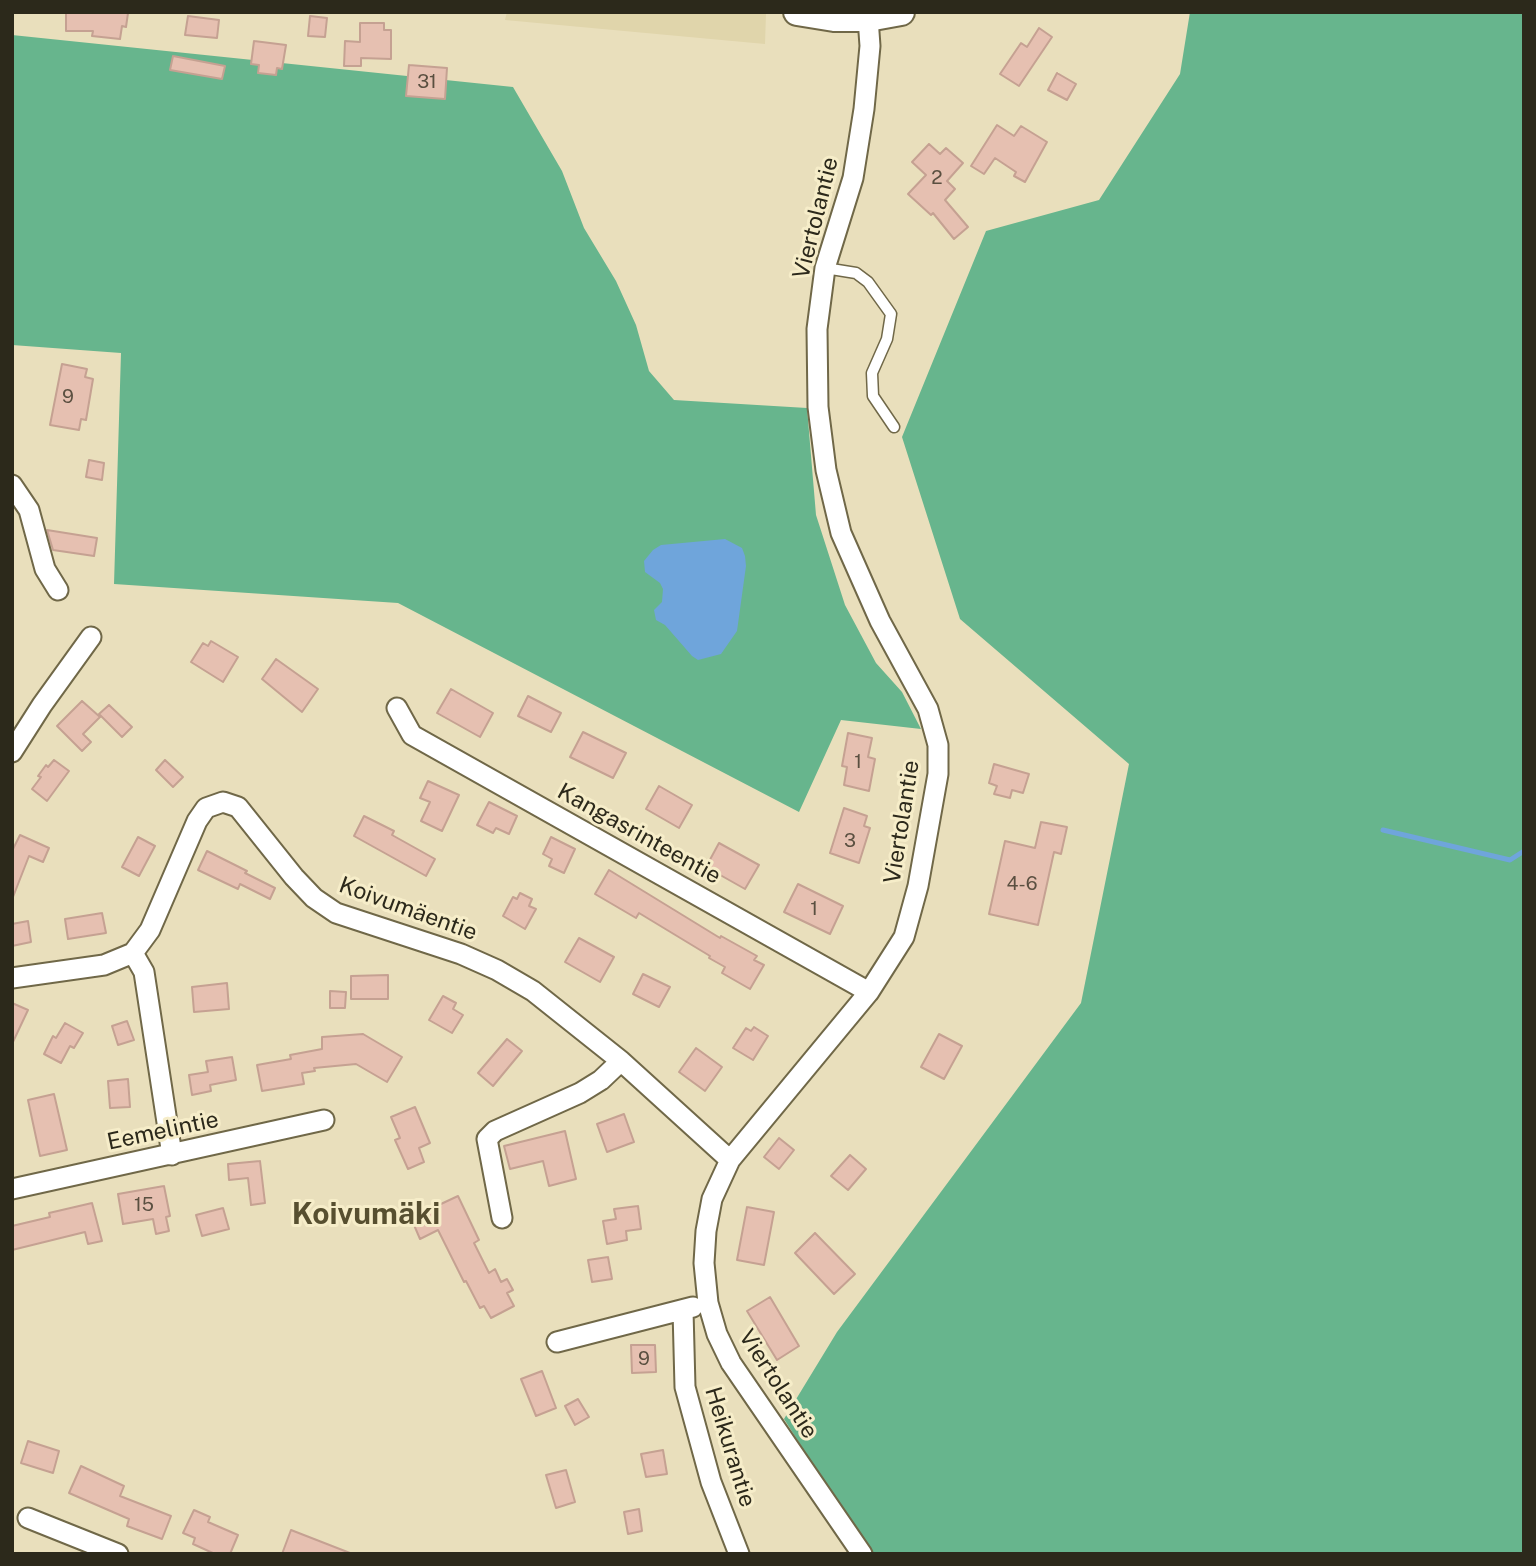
<!DOCTYPE html>
<meta charset="utf-8">
<style>
body{margin:0}
#map{position:relative;width:1536px;height:1566px;overflow:hidden;background:#e9dfbc;font-family:"Public Sans",sans-serif}
canvas{display:block}
.frame{position:absolute;inset:0;border:14px solid #2c291b;pointer-events:none}
</style>
<div id="map">
<canvas width="1536" height="1566"></canvas>
<div class="frame"></div>
</div>
<script>
const context = document.querySelector('canvas').getContext('2d');
context.lineJoin = 'round';
function fillPath(path, color) {
  context.fillStyle = color;
  context.fill(path, 'evenodd');
}
function shape(rows) {
  const path = new Path2D();
  for (const r of rows) {
    path.moveTo(r[0], r[1]);
    for (let i = 2; i < r.length; i += 2) path.lineTo(r[i], r[i + 1]);
  }
  return path;
}
function trace(path, color, width, dash) {
  context.strokeStyle = color;
  context.lineWidth = width;
  context.lineCap = dash ? 'butt' : 'round';
  context.setLineDash(dash || []);
  context.stroke(path);
}
function label(font, color, halo, rows, align = 'center') {
  context.font = font + ' "Public Sans",sans-serif';
  context.lineWidth = 6;
  context.setLineDash([]);
  context.textBaseline = 'middle';
  context.strokeStyle = halo;
  context.fillStyle = color;
  for (const [text, x, y, turn = 0] of rows) {
    context.save();
    context.translate(x, y);
    context.rotate((+turn || 0) * Math.PI / 180);
    context.textAlign = isNaN(turn) ? turn : align;
    if (halo) context.strokeText(text, 0, 0);
    context.fillText(text, 0, 0);
    context.restore();
  }
}
const built = shape([
 [507,12,766,12,765,44,505,20]
]);
const forest = shape([
 [1190,12,1524,12,1524,1554,870,1554,784,1419,837,1332,1081,1003,1129,764,960,619,902,437,986,231,1099,200,1180,74],
 [12,35,513,87,562,171,584,228,616,281,636,325,649,371,674,400,807,408,816,515,845,605,876,663,902,692,921,729,841,720,799,812,398,603,114,584,121,353,12,345]
]);
const water = shape([
 [725,539,742,548,745,556,746,566,737,631,721,654,698,660,692,656,665,625,656,620,654,610,662,602,663,589,660,583,645,572,644,561,653,550,661,545]
]);
const stream = shape([
 [1383,830,1510,860,1524,851]
]);
const building = shape([
 [66,12,128,13,126,27,122,26,120,39,92,36,93,31,66,31,66,12],
 [188,16,219,20,217,38,185,35,188,16],
 [310,16,327,18,325,37,308,36,310,16],
 [360,23,384,23,384,30,391,30,391,59,361,58,361,66,344,66,345,41,360,42,360,23],
 [1039,28,1052,37,1019,86,1000,74,1021,43,1027,47,1039,28],
 [254,41,286,45,282,69,277,68,276,75,258,73,259,65,251,64,254,41],
 [173,56,225,66,222,79,170,70,173,56],
 [409,65,447,68,445,99,406,96,409,65],
 [1057,73,1076,84,1067,100,1048,90,1057,73],
 [997,125,1014,136,1021,126,1047,142,1025,182,1014,176,1016,172,995,158,984,174,971,166,997,125],
 [929,144,940,154,946,148,963,163,947,181,955,189,945,200,968,227,954,239,933,213,931,215,908,194,926,175,912,162,929,144],
 [62,364,87,369,85,377,93,379,86,420,81,419,79,430,50,425,62,364],
 [89,460,104,463,102,480,86,477,89,460],
 [47,530,97,538,94,556,53,550,47,530],
 [211,641,238,657,223,682,191,662,203,643,208,646,211,641],
 [276,659,318,689,302,712,262,679,276,659],
 [451,689,493,713,480,737,437,713,451,689],
 [528,696,561,713,551,732,518,716,528,696],
 [82,701,100,717,83,734,91,742,82,751,57,726,82,701],
 [109,705,132,727,122,737,99,714,109,705],
 [583,732,626,753,613,778,570,757,583,732],
 [848,733,872,738,868,757,875,759,869,791,844,785,847,767,842,766,848,733],
 [54,760,69,771,47,801,32,789,41,777,38,776,46,765,48,767,54,760],
 [165,760,183,777,173,787,156,770,165,760],
 [994,764,1029,774,1023,793,1012,790,1010,798,994,794,997,786,989,783,994,764],
 [428,781,459,795,442,831,421,821,430,802,420,798,428,781],
 [659,786,692,805,679,828,646,809,659,786],
 [489,802,517,816,509,834,496,828,493,833,477,825,489,802],
 [844,808,867,816,864,826,870,828,859,863,830,853,844,808],
 [364,816,394,831,392,835,435,859,426,876,354,836,364,816],
 [1041,822,1067,827,1061,854,1054,852,1038,925,989,914,1005,841,1035,848,1041,822],
 [20,835,49,848,43,862,29,856,13,897,12,851,20,835],
 [138,837,155,846,139,876,122,867,138,837],
 [551,837,575,849,564,873,549,866,552,859,543,854,551,837],
 [719,843,759,865,745,889,706,867,719,843],
 [207,851,247,871,245,873,275,888,270,899,240,884,238,889,198,870,207,851],
 [609,870,720,938,721,936,757,956,754,960,764,965,750,989,722,973,725,967,709,958,710,956,639,913,636,918,595,894,609,870],
 [798,884,843,906,830,934,784,912,798,884],
 [520,893,532,899,529,906,536,909,525,929,503,916,513,897,517,899,520,893],
 [102,913,106,933,68,939,65,919,102,913],
 [28,921,31,942,12,946,12,924,28,921],
 [579,938,614,957,600,982,565,962,579,938],
 [643,974,670,987,659,1007,633,994,643,974],
 [388,975,388,999,351,999,351,976,388,975],
 [227,983,229,1009,194,1012,192,987,227,983],
 [330,991,346,992,345,1008,330,1008,330,991],
 [443,996,456,1003,453,1009,463,1015,452,1033,429,1020,443,996],
 [12,1003,28,1010,12,1044,12,1003],
 [127,1021,134,1040,118,1045,112,1026,127,1021],
 [65,1023,83,1033,74,1048,70,1046,61,1063,44,1054,53,1036,56,1038,65,1023],
 [754,1027,768,1036,753,1060,733,1048,746,1028,751,1031,754,1027],
 [363,1034,402,1057,387,1082,356,1064,314,1068,315,1071,302,1073,304,1084,262,1091,257,1065,291,1059,290,1055,322,1049,322,1037,363,1034],
 [939,1034,962,1046,944,1079,921,1067,939,1034],
 [507,1039,522,1051,493,1086,478,1073,507,1039],
 [696,1048,722,1067,705,1091,679,1072,696,1048],
 [232,1057,236,1080,210,1085,211,1091,192,1095,189,1075,208,1072,206,1061,232,1057],
 [128,1079,130,1107,110,1108,108,1081,128,1079],
 [54,1094,67,1150,40,1156,28,1100,54,1094],
 [415,1107,430,1143,419,1148,424,1162,408,1169,395,1140,400,1138,391,1117,415,1107],
 [624,1114,634,1142,607,1152,597,1124,624,1114],
 [565,1131,576,1179,549,1186,543,1161,510,1169,504,1146,565,1131],
 [779,1138,794,1150,779,1169,764,1157,779,1138],
 [850,1155,866,1169,848,1190,831,1176,850,1155],
 [260,1161,265,1203,251,1205,248,1178,229,1180,228,1164,260,1161],
 [164,1186,170,1216,166,1217,169,1231,156,1234,153,1219,123,1224,118,1194,164,1186],
 [458,1196,479,1240,474,1243,489,1273,495,1269,501,1282,507,1279,513,1290,507,1293,514,1306,491,1318,484,1306,480,1308,466,1281,464,1282,438,1230,420,1239,411,1218,458,1196],
 [92,1203,102,1241,88,1244,85,1232,12,1250,12,1226,50,1217,49,1213,92,1203],
 [638,1206,641,1229,626,1231,627,1240,607,1244,603,1221,616,1219,614,1209,638,1206],
 [747,1207,774,1212,764,1265,737,1260,747,1207],
 [223,1208,229,1229,202,1236,196,1215,223,1208],
 [815,1233,855,1274,834,1294,795,1253,815,1233],
 [608,1257,612,1279,592,1282,588,1260,608,1257],
 [770,1297,799,1346,777,1360,747,1311,770,1297],
 [631,1345,655,1345,656,1372,632,1373,631,1345],
 [542,1371,556,1408,536,1416,521,1379,542,1371],
 [578,1399,589,1417,575,1425,565,1406,578,1399],
 [28,1441,59,1451,53,1473,21,1463,28,1441],
 [663,1450,667,1474,646,1477,641,1454,663,1450],
 [81,1466,124,1486,120,1496,171,1516,162,1539,127,1526,129,1519,69,1493,81,1466],
 [566,1470,575,1502,556,1508,546,1475,566,1470],
 [639,1509,642,1531,628,1534,624,1512,639,1509],
 [194,1510,210,1517,208,1522,238,1535,230,1554,215,1554,193,1544,195,1538,183,1533,194,1510],
 [291,1530,350,1553,349,1554,282,1554,291,1530]
]);
const lane = shape([
 [825,268,856,273,868,282,891,314,887,339,872,373,873,396,894,427]
]);
const street = shape([
 [12,485,29,510,45,569,58,590],
 [397,708,412,735,869,992],
 [12,752,42,705,91,637],
 [133,953,144,972,172,1155],
 [12,978,104,965,133,953,150,930,197,821,206,808,223,802,238,807,294,877,314,898,336,913,461,954,497,970,533,991,621,1061,730,1160],
 [12,1189,324,1120],
 [502,1218,487,1139,495,1131,580,1093,601,1080,621,1061],
 [683,1310,685,1387,711,1482,739,1554],
 [557,1342,693,1307],
 [28,1518,118,1554],
 [862,1554,731,1363,717,1334,708,1303,704,1263,706,1231,712,1199,730,1160,869,992,904,937,918,886,938,774,938,745,928,709,880,621,841,533,826,470,818,407,817,329,825,268,853,178,864,109,870,46,868,18]
]);
const secondary = shape([
 [797,12,834,18,868,18,901,12]
]);
const numberNames = [
 ["31",427,82],
 ["2",937,178],
 ["9",68,397],
 ["1",858,762],
 ["3",850,841],
 ["4-6",1022,884],
 ["1",814,909],
 ["15",144,1205],
 ["9",644,1359]
];
const streetNames = [
 ["Viertolantie",816,218,-76],
 ["Viertolantie",902,822,-81],
 ["Kangasrinteentie",639,834,29],
 ["Koivumäentie",408,909,20],
 ["Eemelintie",163,1131,-12],
 ["Viertolantie",778,1384,57],
 ["Heikurantie",730,1447,73]
];
const districtNames = [
 ["Koivumäki",366,1215]
];
fillPath(built, '#e0d5ab');
fillPath(forest, '#67b58d');
fillPath(water, '#6fa5db');
trace(stream, '#6fa5db', 5);
fillPath(building, '#e6c0b1');
trace(building, '#c5a192', 2);
trace(lane, '#706848', 13);
trace(street, '#706848', 23);
trace(secondary, '#706848', 30);
trace(lane, '#fff', 10);
trace(street, '#fff', 19);
trace(secondary, '#fff', 26);
label('19px', '#5a4f40', null, numberNames);
label('23px', '#2c291b', '#f6edc9', streetNames);
label('bold 30px', '#574f30', '#f6edc9', districtNames);
</script>
